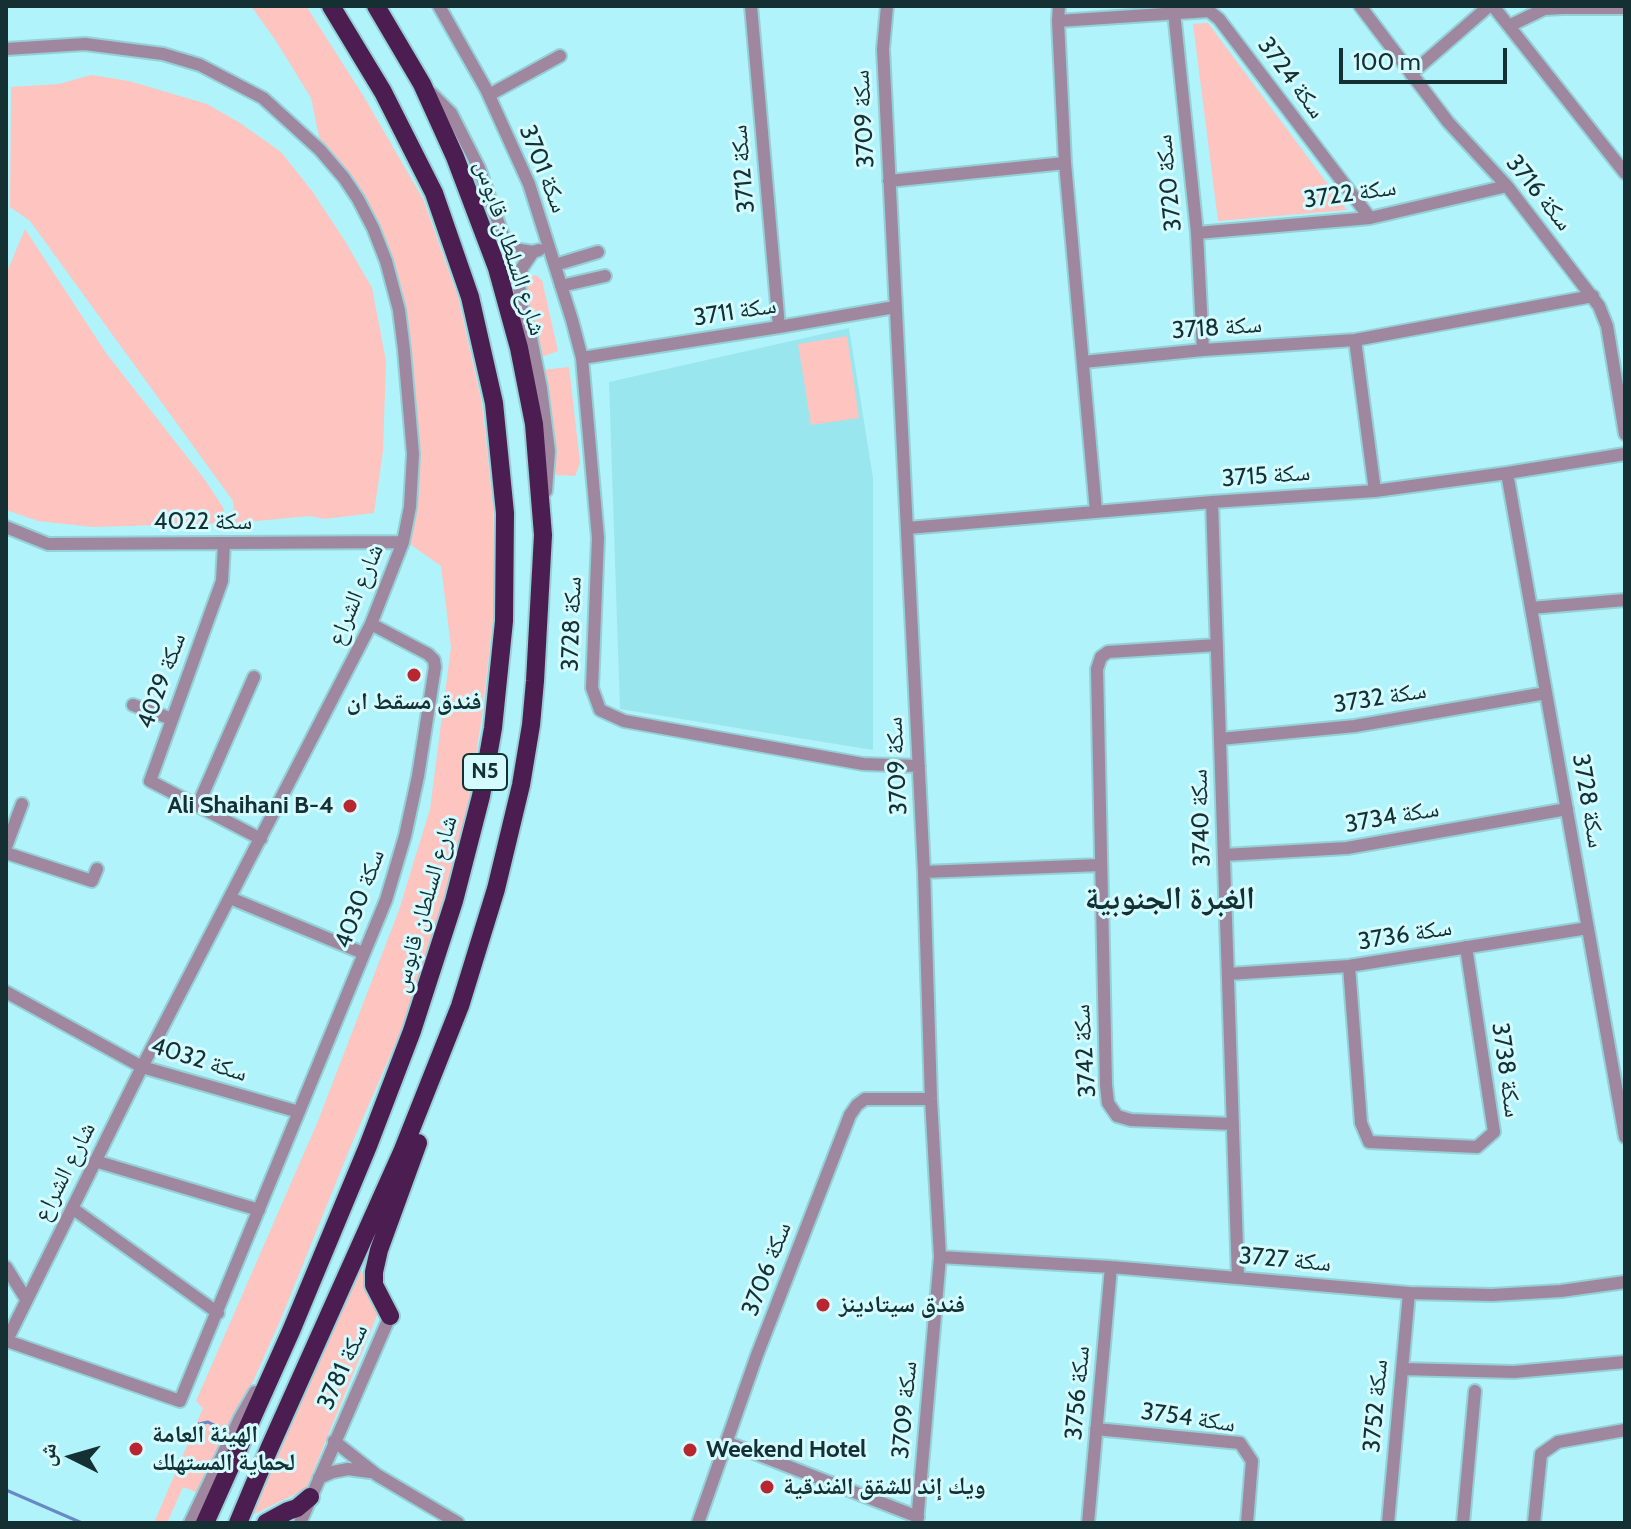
<!DOCTYPE html>
<meta charset="utf-8">
<style>
body{margin:0}
#map{position:relative;width:1631px;height:1529px;overflow:hidden;background:#b0f3fa;font-family:Cabin,"Noto Naskh Arabic",sans-serif}
canvas{display:block}
.frame{position:absolute;inset:0;border:8px solid #143033;pointer-events:none}
.north{position:absolute;left:32px;top:1417px;width:80px;height:80px;-webkit-text-stroke:6px #d4fbff;paint-order:stroke;rotate:275deg;font-size:22px;font-weight:700;line-height:32px;text-align:center;color:#143033}
.north::after{content:'';display:block;margin:auto;width:28px;height:36px;background:#143033;clip-path:polygon(50% 0,100% 100%,50% 72%,0 100%)}
.scale{position:absolute;left:1339px;top:48px;width:168px;height:36px;box-sizing:border-box;border:4px solid #143033;border-top:0;padding-left:10px;font-size:24px;line-height:28px;white-space:nowrap;color:#143033;-webkit-text-stroke:6px #d4fbff;paint-order:stroke}
</style>
<div id="map">
<canvas width="1631" height="1529"></canvas>
<div class="frame"></div>
<div class="north">ش</div>
<div class="scale">100 m</div>
</div>
<script>
const context = document.querySelector('canvas').getContext('2d');
context.lineJoin = 'round';
function fillPath(path, color) {
  context.fillStyle = color;
  context.fill(path, 'evenodd');
}
function shape(rows) {
  const path = new Path2D();
  for (const r of rows) {
    path.moveTo(r[0], r[1]);
    for (let i = 2; i < r.length; i += 2) path.lineTo(r[i], r[i + 1]);
  }
  return path;
}
function trace(path, color, width, dash) {
  context.strokeStyle = color;
  context.lineWidth = width;
  context.lineCap = dash ? 'butt' : 'round';
  context.setLineDash(dash || []);
  context.stroke(path);
}
function label(font, color, halo, rows, align = 'center') {
  context.font = font + ' Cabin,"Noto Naskh Arabic",sans-serif';
  context.lineWidth = 6;
  context.setLineDash([]);
  context.textBaseline = 'middle';
  context.strokeStyle = halo;
  context.fillStyle = color;
  for (const [text, x, y, turn = 0] of rows) {
    context.save();
    context.translate(x, y);
    context.rotate((+turn || 0) * Math.PI / 180);
    context.textAlign = isNaN(turn) ? turn : align;
    if (halo) context.strokeText(text, 0, 0);
    context.fillText(text, 0, 0);
    context.restore();
  }
}
const built = shape([
 [849,328,873,478,873,750,620,709,609,382]
]);
const green = shape([
 [251,6,306,6,364,97,423,199,458,297,482,404,493,506,494,610,482,716,464,832,412,1005,350,1148,280,1321,237,1417,199,1493,183,1487,167,1523,154,1523,203,1408,196,1401,318,1121,399,910,430,809,451,647,441,566,407,542,414,507,390,260,321,146,311,98,276,41],
 [1208,23,1347,210,1218,221,1193,24],
 [91,75,129,81,207,104,240,123,281,152,312,191,345,241,372,288,386,361,383,451,374,513,324,519,310,516,235,523,233,501,30,221,10,207,11,87,59,84],
 [25,229,106,353,205,480,224,509,224,523,93,527,38,521,6,510,6,274],
 [536,275,542,280,558,351,539,358,524,289,528,277],
 [847,336,859,418,811,425,798,344],
 [569,367,580,463,575,476,556,475,542,370],
 [360,1266,378,1313,306,1489,250,1516]
]);
const stream = shape([
 [199,1424,208,1422,224,1430],
 [6,1490,82,1523]
]);
const minor = shape([
 [439,6,486,89,529,184,572,320,582,358,598,538,592,688,600,710,624,721,863,764,919,766],
 [751,6,779,327],
 [887,6,883,49,924,872,931,1099,940,1257,917,1523],
 [1059,6,1058,21,1065,163,1096,511],
 [1360,6,1448,122,1507,186,1599,306,1607,326,1625,434],
 [1493,6,1625,173],
 [1563,8,1625,8],
 [1174,12,1197,233,1203,350],
 [1058,21,1209,11,1219,19,1370,218],
 [1509,26,1544,9,1563,8,1562,6],
 [6,49,85,44,163,54,200,65,263,98,320,150,344,178,358,199,373,228,386,261,399,310,404,350,413,454,410,507,403,542,371,624,142,1067,6,1342],
 [1411,74,1489,6],
 [431,93,451,113,479,168,506,244,514,249,533,252,539,250],
 [489,95,560,56],
 [889,181,1065,163],
 [1197,233,1370,218,1507,186],
 [533,252,522,268,519,285,522,308,531,338,541,388,549,451,546,491],
 [555,265,598,252],
 [561,286,605,276],
 [1355,340,1375,491],
 [582,358,779,327,895,307],
 [1083,362,1203,350,1355,340,1593,296],
 [1507,473,1625,1137],
 [1212,502,1238,1278],
 [6,527,48,544,403,542],
 [908,528,1212,502,1375,491,1507,473,1625,454],
 [224,544,222,581,150,781,261,839],
 [1531,608,1625,600],
 [1217,645,1108,652,1101,657,1097,669,1106,1085,1108,1103,1117,1116,1131,1120,1233,1124],
 [133,705,172,719],
 [1220,739,1355,726,1546,693],
 [198,805,254,677],
 [6,847,22,804],
 [6,853,92,881,97,869],
 [1224,855,1347,848,1567,809],
 [924,872,1100,865],
 [230,898,363,953],
 [1349,966,1361,1123,1369,1142,1477,1147,1494,1132,1466,947],
 [1228,974,1349,966,1588,928],
 [6,992,142,1067,299,1112],
 [95,1161,259,1210],
 [72,1208,218,1313],
 [940,1257,1111,1267,1409,1293,1492,1295,1561,1291,1625,1282],
 [6,1267,26,1299],
 [7,1341,180,1401,386,900,405,836,418,776,435,667,434,660,428,654,371,624],
 [1402,1369,1514,1372,1625,1362],
 [1096,1429,1240,1443,1252,1461,1247,1523],
 [334,1441,377,1475,458,1523],
 [726,1442,918,1517],
 [319,1478,333,1472,348,1469,370,1472],
 [190,1523,240,1418,255,1392],
 [300,1523,390,1316],
 [698,1523,757,1355,850,1115,857,1105,865,1099,931,1099],
 [1088,1523,1111,1267],
 [1388,1523,1409,1293],
 [1463,1523,1475,1391],
 [1534,1523,1541,1454,1558,1442,1625,1430]
]);
const highway = shape([
 [390,1316,374,1285,374,1272,379,1250,418,1143],
 [205,1523,291,1331,368,1146,412,1031,454,901,481,796,493,728,504,621,505,513,494,403,470,297,434,193,383,92,331,6],
 [238,1523,269,1449,402,1152,460,1006,496,889,521,785,531,725,535,681,543,535,534,424,519,348,497,268,455,157,422,84,376,6],
 [266,1523,288,1511,297,1508,310,1497]
]);
const markers = [
 [414,675,8,"#b82730"],
 [350,806,8,"#b82730"],
 [823,1305,8,"#b82730"],
 [136,1449,8,"#b82730"],
 [690,1450,8,"#b82730"],
 [767,1487,8,"#b82730"]
];
const shields = [
 [485,772,44]
];
const shieldNames = [
 ["N5",485,772]
];
const streetNames = [
 ["سكة 3724",1291,78,53],
 ["سكة 3709",864,119,-93],
 ["سكة 3701",543,169,68],
 ["سكة 3712",743,169,-95],
 ["سكة 3720",1169,183,-96],
 ["سكة 3716",1539,193,51],
 ["سكة 3722",1350,194,-8],
 ["شارع السلطان قابوس",510,248,72],
 ["سكة 3711",735,312,-9],
 ["سكة 3718",1217,328,-4],
 ["سكة 3715",1266,476,-4],
 ["سكة 4022",203,522],
 ["شارع الشراع",356,595,-67],
 ["سكة 3728",572,624,-88],
 ["سكة 4029",162,681,-70],
 ["سكة 3732",1380,698,-9],
 ["سكة 3709",897,766,-93],
 ["سكة 3728",1588,801,80],
 ["سكة 3734",1392,817,-10],
 ["سكة 3740",1201,818,-92],
 ["سكة 4030",360,899,-70],
 ["شارع السلطان قابوس",425,904,-74],
 ["سكة 3736",1405,935,-9],
 ["سكة 3742",1085,1051,-94],
 ["سكة 4032",199,1060,17],
 ["سكة 3738",1506,1070,82],
 ["شارع الشراع",65,1172,-63],
 ["سكة 3727",1285,1260,5],
 ["سكة 3706",767,1269,-69],
 ["سكة 3781",343,1367,-66],
 ["سكة 3756",1078,1393,-85],
 ["سكة 3752",1376,1406,-85],
 ["سكة 3709",905,1410,-85],
 ["سكة 3754",1188,1418,8]
];
const poiNames = [
 ["فندق مسقط ان",414,702,"center"],
 ["Ali Shaihani B-4",334,806,"right"],
 ["فندق سيتادينز",839,1305],
 ["الهيئة العامة",152,1435],
 ["لحماية المستهلك",152,1463],
 ["Weekend Hotel",706,1450],
 ["ويك إند للشقق الفندقية",783,1487]
];
const districtNames = [
 ["الغبرة الجنوبية",1170,900]
];
fillPath(built, '#9ae6ee');
fillPath(green, '#fec4bf');
trace(stream, '#6888c7', 3);
trace(minor, '#94d0d6', 16);
trace(highway, '#94d0d6', 22);
trace(minor, '#9f87a0', 12);
trace(highway, '#4c1d51', 18);
for (const [x, y, r, color] of markers) {
  const dot = new Path2D();
  dot.arc(x, y, r, 0, 2 * Math.PI);
  context.fillStyle = color;
  context.fill(dot);
  trace(dot, '#d4fbff', 3);
}
for (const [x, y, w] of shields) {
  const box = new Path2D();
  box.roundRect(x - w / 2, y - 18, w, 36, 6);
  context.fillStyle = '#d4fbff';
  context.fill(box);
  trace(box, '#143033', 2);
}
label('bold 22px', '#143033', null, shieldNames);
label('24px', '#143033', '#d4fbff', streetNames);
label('bold 24px', '#143033', '#d4fbff', poiNames, 'left');
label('bold 32px', '#143033', '#d4fbff', districtNames);
</script>
